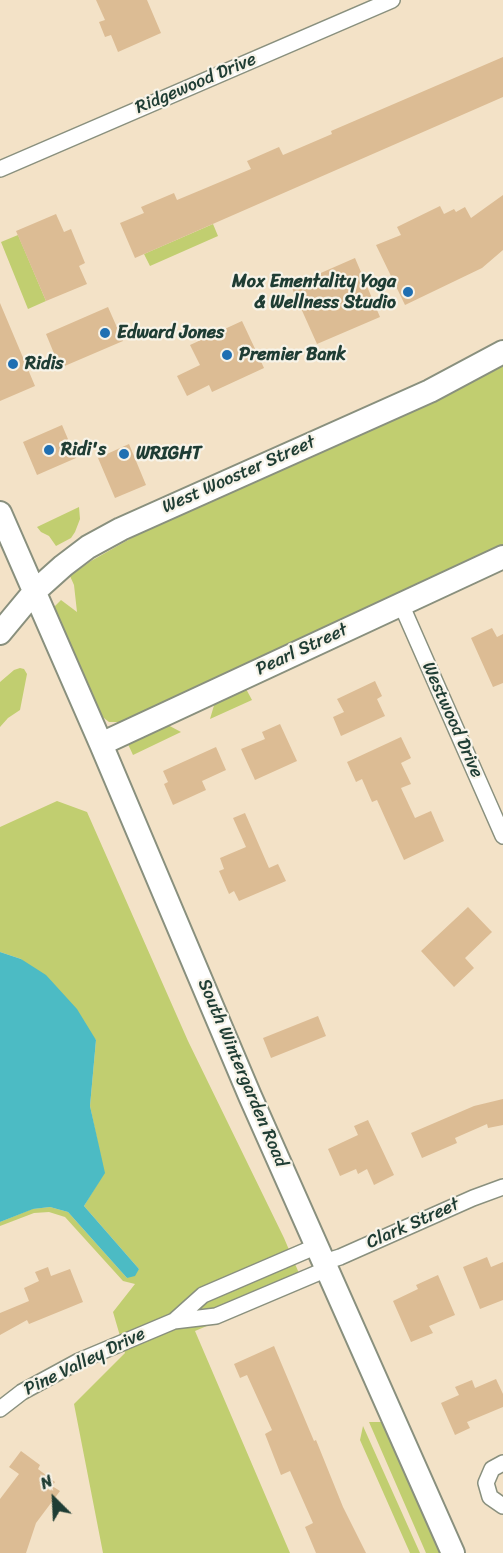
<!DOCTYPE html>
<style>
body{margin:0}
#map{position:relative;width:503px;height:1553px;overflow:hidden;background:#f3e2c7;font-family:Sriracha,sans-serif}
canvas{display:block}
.north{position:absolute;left:24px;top:1469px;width:60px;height:60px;-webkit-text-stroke:4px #f7f3e8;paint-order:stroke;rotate:336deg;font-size:16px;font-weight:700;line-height:24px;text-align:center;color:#1f3d34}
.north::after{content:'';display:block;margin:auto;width:21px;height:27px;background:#1f3d34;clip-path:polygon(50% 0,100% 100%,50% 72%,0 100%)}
</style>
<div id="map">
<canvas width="503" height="1553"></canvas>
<div class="north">N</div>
</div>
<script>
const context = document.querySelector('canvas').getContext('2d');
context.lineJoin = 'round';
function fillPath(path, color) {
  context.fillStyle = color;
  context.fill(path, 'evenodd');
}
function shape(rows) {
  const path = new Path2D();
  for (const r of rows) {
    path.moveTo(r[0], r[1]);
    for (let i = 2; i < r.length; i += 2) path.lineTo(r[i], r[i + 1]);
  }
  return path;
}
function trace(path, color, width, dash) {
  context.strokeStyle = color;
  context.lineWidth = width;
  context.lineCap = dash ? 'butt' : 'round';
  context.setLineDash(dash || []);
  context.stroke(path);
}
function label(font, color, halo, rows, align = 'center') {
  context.font = font + ' Sriracha,sans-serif';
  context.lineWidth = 4.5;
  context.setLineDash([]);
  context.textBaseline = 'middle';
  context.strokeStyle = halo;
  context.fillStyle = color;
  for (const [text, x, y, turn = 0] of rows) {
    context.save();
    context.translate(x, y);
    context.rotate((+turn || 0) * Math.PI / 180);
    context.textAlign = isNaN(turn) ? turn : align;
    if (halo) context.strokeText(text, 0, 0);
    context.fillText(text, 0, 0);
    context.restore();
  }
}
const green = shape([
 [213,224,218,236,150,266,144,254],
 [18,235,46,301,28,309,1,242],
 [503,366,503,547,126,722,109,722,95,711,53,611,55,606,61,600,77,612,74,585,70,576,91,561,172,515,473,382],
 [79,507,80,519,75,532,71,538,56,546,49,536,41,532,37,527],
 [20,668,24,669,27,674,20,710,8,718,0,727,0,682,14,670],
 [245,687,252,700,210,719,215,702],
 [166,724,181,732,133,755,127,742],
 [57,801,87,812,188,1041,284,1238,304,1285,195,1331,290,1553,103,1553,74,1404,125,1353,113,1312,135,1284,123,1281,65,1217,49,1212,34,1213,0,1226,0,1222,32,1209,50,1207,68,1212,127,1278,139,1269,84,1206,104,1173,90,1106,96,1040,21,959,0,952,0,827],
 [369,1422,382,1422,444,1553,426,1553],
 [363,1426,420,1553,410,1553,360,1440]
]);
const water = shape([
 [0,952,21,959,46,975,77,1009,96,1040,90,1106,105,1173,84,1206,139,1269,135,1276,127,1278,68,1212,50,1207,33,1209,0,1222]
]);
const building = shape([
 [96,0,147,0,161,33,118,52,111,35,105,37,99,22,105,20],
 [503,57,503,97,135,258,120,223,144,213,141,207,174,193,177,200,201,190,251,169,247,161,279,147,283,155,332,134,331,131],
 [503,195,503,250,482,268,405,305,376,245,401,235,397,227,440,206,444,214,454,209,456,212,465,207,471,218],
 [56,214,64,232,71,229,85,263,79,266,87,284,46,301,16,231],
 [355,258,380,317,317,344,291,286],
 [0,303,35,386,0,401],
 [108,307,123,341,60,368,46,334],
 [242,321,264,368,212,392,209,385,187,396,177,376,200,365,190,345],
 [62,425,76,458,37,475,23,442],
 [129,444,146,485,115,498,98,458],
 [492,628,497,637,503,634,503,683,493,687,471,638],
 [375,681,382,696,377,699,385,716,341,736,333,717,344,712,337,699],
 [280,724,297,761,255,780,241,749,265,739,262,732],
 [401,737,411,758,401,763,411,784,401,788,415,818,431,811,444,841,404,860,377,800,372,802,362,779,356,782,347,762],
 [216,747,226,770,202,781,206,790,173,805,164,784,168,782,163,771],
 [245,813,269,868,278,864,286,881,239,901,234,891,229,894,219,871,224,869,220,858,246,847,233,818],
 [468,907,492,932,465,958,474,968,454,987,421,951],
 [318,1016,326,1036,271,1058,263,1038],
 [503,1099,503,1125,488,1128,487,1124,455,1138,457,1143,422,1158,411,1133,474,1106],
 [368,1120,394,1175,374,1185,367,1169,358,1174,356,1169,340,1176,328,1149,358,1135,354,1126],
 [487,1257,491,1267,503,1262,503,1300,480,1309,463,1267],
 [48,1267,51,1276,70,1269,83,1302,29,1324,27,1320,0,1335,0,1313,29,1301,24,1288,39,1281,35,1272],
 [438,1275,455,1315,429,1326,433,1333,411,1342,393,1301,418,1289,416,1285],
 [274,1346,314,1441,316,1440,343,1507,366,1553,316,1553,305,1527,313,1523,290,1471,281,1475,265,1434,272,1430,247,1375,240,1378,234,1364],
 [496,1379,503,1394,503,1407,467,1422,470,1428,455,1435,441,1403,459,1395,455,1387,472,1380,475,1388],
 [21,1451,40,1465,38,1469,55,1482,52,1486,60,1491,36,1523,26,1553,0,1553,0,1499,19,1474,9,1467]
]);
const street = shape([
 [0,169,392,0],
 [401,604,503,836],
 [324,1262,340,1257,473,1198,503,1187],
 [174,1321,203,1295,317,1246],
 [0,1409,22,1392,79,1361,174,1321,216,1316,327,1269],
 [503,1463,492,1469,486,1483,490,1497,503,1506]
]);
const secondary = shape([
 [0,513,101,744,250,1096,453,1553],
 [0,633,34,592,63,566,88,547,121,529,430,391,503,352],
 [101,744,503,557]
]);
const markers = [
 [408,292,6,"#1f6fb2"],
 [105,333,6,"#1f6fb2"],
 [227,355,6,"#1f6fb2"],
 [13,364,6,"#1f6fb2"],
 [49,450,6,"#1f6fb2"],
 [124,454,6,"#1f6fb2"]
];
const streetNames = [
 ["Ridgewood Drive",196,84,-23],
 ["West Wooster Street",239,475,-24],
 ["Pearl Street",302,650,-25],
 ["Westwood Drive",452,720,66],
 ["South Wintergarden Road",242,1073,67],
 ["Clark Street",413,1224,-24],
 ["Pine Valley Drive",85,1362,-26]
];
const poiNames = [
 ["Mox Ementality Yoga",396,282,"right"],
 ["& Wellness Studio",396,303,"right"],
 ["Edward Jones",117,333],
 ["Premier Bank",239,355],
 ["Ridis",25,364],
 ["Ridi's",61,450],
 ["WRIGHT",136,454]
];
fillPath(green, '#c1ce70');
fillPath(water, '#4cbbc4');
fillPath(building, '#dcbc94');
trace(street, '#89907e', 18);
trace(secondary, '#89907e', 26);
trace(street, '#fff', 15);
trace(secondary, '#fff', 22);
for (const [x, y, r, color] of markers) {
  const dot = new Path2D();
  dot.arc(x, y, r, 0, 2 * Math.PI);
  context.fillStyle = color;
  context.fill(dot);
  trace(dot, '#f7f3e8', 2);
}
label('18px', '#1f3d34', '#f7f3e8', streetNames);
label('bold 18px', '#1f3d34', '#f7f3e8', poiNames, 'left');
</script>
